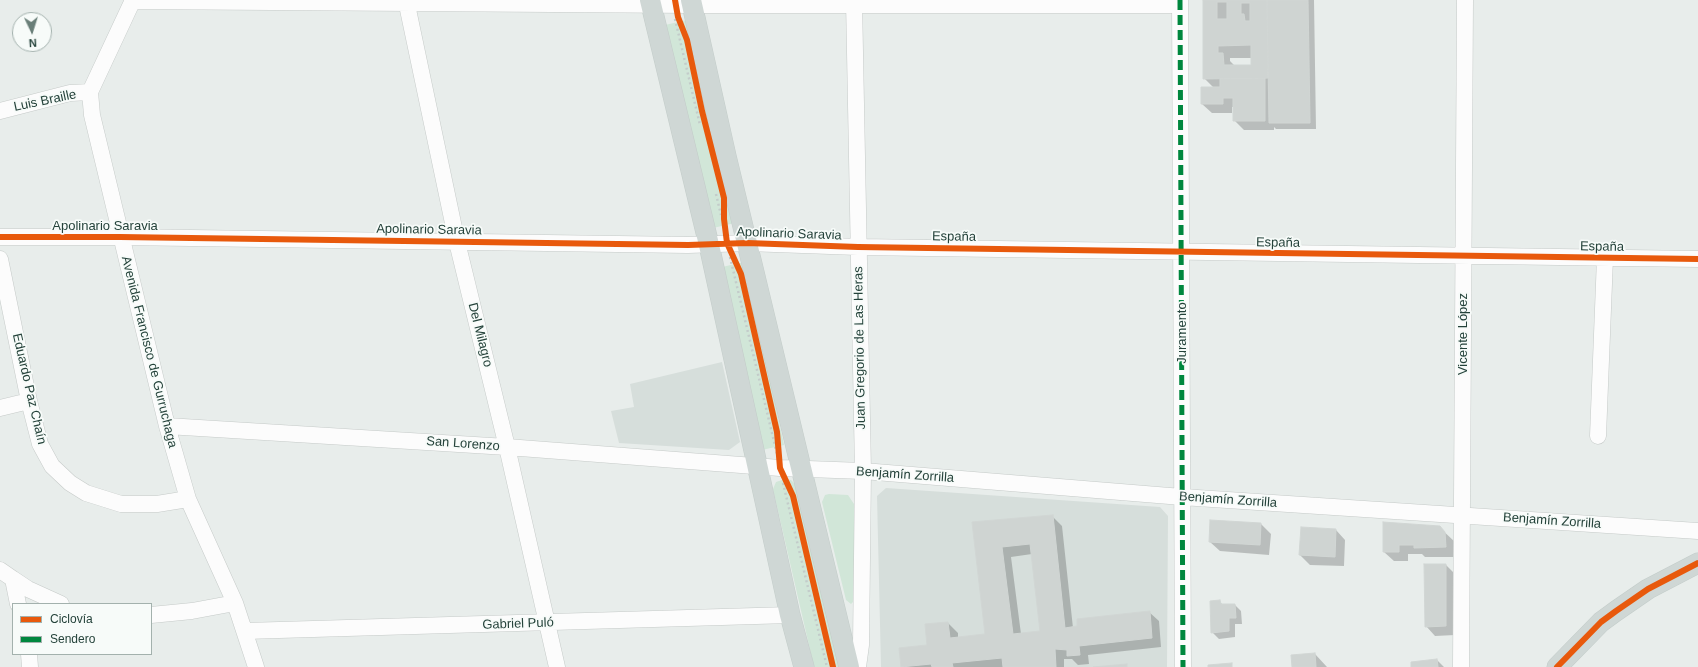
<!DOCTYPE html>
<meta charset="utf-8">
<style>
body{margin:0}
#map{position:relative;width:1698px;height:667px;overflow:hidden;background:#e8edeb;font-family:Arial,sans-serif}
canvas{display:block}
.legend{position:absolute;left:12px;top:603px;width:140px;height:52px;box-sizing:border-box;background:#f7fbf9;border:1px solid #a3b1ad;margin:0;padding:5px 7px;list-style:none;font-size:12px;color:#24423a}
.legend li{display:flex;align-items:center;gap:8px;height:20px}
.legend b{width:20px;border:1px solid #a3b1ad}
.north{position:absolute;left:12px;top:12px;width:40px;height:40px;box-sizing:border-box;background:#f7fbf9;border:1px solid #a3b1ad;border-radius:50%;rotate:176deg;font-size:11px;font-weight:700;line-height:16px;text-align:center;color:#24423a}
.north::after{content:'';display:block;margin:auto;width:14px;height:18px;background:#697e78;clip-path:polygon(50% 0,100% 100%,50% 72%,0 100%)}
</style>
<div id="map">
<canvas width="1698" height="667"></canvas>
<ul class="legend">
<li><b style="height:5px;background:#e8590c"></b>Ciclovía</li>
<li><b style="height:5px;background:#00873e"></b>Sendero</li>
</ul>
<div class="north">N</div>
</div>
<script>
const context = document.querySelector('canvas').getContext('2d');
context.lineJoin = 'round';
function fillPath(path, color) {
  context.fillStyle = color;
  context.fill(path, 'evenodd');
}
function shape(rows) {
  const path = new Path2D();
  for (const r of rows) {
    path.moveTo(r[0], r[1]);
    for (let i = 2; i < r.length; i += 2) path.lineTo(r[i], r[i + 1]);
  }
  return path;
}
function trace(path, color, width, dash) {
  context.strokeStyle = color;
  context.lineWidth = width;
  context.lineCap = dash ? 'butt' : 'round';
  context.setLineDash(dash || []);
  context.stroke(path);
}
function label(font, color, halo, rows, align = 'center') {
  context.font = font + ' Arial,sans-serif';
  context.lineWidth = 3.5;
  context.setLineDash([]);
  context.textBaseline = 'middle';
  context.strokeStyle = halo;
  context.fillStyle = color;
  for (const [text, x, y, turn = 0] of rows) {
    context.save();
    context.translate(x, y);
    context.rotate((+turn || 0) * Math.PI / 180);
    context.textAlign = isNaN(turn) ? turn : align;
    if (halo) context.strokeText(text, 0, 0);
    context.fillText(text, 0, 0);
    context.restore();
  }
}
const built = shape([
 [722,362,740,442,729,450,619,443,611,411,634,407,630,384],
 [886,488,1160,507,1168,516,1167,667,881,667,877,496]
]);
const green = shape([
 [687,20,735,223,713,228,665,25],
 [744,262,784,445,762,450,722,267],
 [785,479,791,480,796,485,841,667,814,667,773,489,776,482],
 [829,494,848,495,854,504,855,600,851,604,846,600,822,502,825,495]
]);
const shadow = shape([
 [1204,0,1314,0,1316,129,1276,129,1274,127,1274,130,1244,130,1234,120,1234,107,1232,107,1232,113,1212,113,1202,104,1214,88,1204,78],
 [1230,58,1252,58,1252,66,1235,66,1230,61],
 [1052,516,1062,526,1073,628,1149,612,1159,621,1161,647,1088,655,1089,664,1078,665,1072,659,1064,659,1064,667,903,667,928,646,948,623,958,633,958,638,986,635,973,523],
 [1032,554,1041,632,1021,634,1011,557],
 [1384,523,1439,527,1455,542,1455,557,1425,557,1422,554,1408,554,1408,561,1394,561,1384,552],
 [1261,524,1271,534,1269,555,1220,551,1210,542],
 [1336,530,1345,540,1344,566,1310,565,1300,555],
 [1446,565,1456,575,1455,635,1435,636,1426,626],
 [1220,602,1223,605,1235,605,1241,611,1242,624,1235,624,1235,637,1219,639,1212,632],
 [1315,654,1327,667,1293,667],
 [1437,660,1444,667,1412,667]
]);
const building = shape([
 [1203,0,1267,0,1268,78,1203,79,1203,0],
 [1217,2,1227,2,1227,19,1217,19,1217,2],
 [1241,3,1250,3,1250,21,1245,21,1244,14,1241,14,1241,3],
 [1251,45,1251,65,1224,65,1223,53,1218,53,1218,46,1251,45],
 [1267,0,1308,0,1310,123,1269,123,1267,0],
 [1265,78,1265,121,1233,121,1233,98,1223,98,1223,104,1201,104,1201,87,1220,87,1220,79,1265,78],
 [1053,515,1065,628,1077,626,1077,619,1150,611,1152,638,1079,646,1080,655,1067,656,1067,650,1055,649,1056,667,1003,667,1002,658,952,663,953,667,932,667,931,664,901,667,899,648,927,645,925,624,948,622,950,638,985,634,972,522,1053,515],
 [1030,544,1040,631,1013,634,1002,547,1030,544],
 [1210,520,1261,523,1260,545,1209,542,1210,520],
 [1383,522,1440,526,1445,532,1446,547,1414,548,1414,545,1399,545,1399,552,1383,552,1383,522],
 [1301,527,1336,529,1335,557,1299,555,1301,527],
 [1424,564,1446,564,1446,626,1425,627,1424,564],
 [1220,600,1221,604,1235,604,1236,618,1229,618,1229,631,1211,633,1210,601,1220,600],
 [1315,653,1316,667,1292,667,1291,655,1315,653],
 [1437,659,1438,667,1411,667,1411,662,1437,659],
 [1232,663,1232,667,1208,667,1208,665,1232,663],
 [1127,664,1127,667,1093,667,1127,664]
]);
const path = shape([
 [675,19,700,125],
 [716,194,721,215],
 [730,257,777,454],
 [783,483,827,667]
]);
const minor = shape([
 [133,0,90,92,92,115,167,426,188,499,235,603,256,667],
 [406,0,457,242,507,447,557,667],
 [854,0,863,471,861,645,858,667],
 [1180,0,1183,667],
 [133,1,692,5,1180,5],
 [0,111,70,93,90,92],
 [0,237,120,237,688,245,747,243,858,247,1698,259],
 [0,259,29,401,40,444,52,466,70,483,86,493,121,504,157,504,188,499],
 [0,408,29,401],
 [167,426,507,447,780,468,863,471,1182,497,1698,531],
 [1598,436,1605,258],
 [0,570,13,579,18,604],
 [13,579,28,589,61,604],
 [151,615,192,611,235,603],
 [245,631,790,615],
 [29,654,30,667],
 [1461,667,1465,0]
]);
const major = shape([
 [650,0,709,245,790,615,804,667],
 [691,0,726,156,849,667],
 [1557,667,1601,622,1616,611,1648,589,1698,563]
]);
const quiet = shape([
 [1180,0,1183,667]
]);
const cycleway = shape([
 [675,0,678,17,687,40,702,111,724,198,724,219,727,243,741,274,777,432,780,468,793,496,833,667],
 [0,237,120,237,688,245,747,243,858,247,1698,259],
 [1557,667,1601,622,1616,611,1648,589,1698,563]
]);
const streetNames = [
 ["Luis Braille",45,101,-12],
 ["Apolinario Saravia",105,226],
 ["Apolinario Saravia",429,230,1],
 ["Apolinario Saravia",789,234,2],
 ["España",954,237,1],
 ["España",1278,243,1],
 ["España",1602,247,1],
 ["Juramento",1182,333,-90],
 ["Vicente López",1463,334,-90],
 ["Del Milagro",480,335,76],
 ["Juan Gregorio de Las Heras",860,348,-91],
 ["Avenida Francisco de Gurruchaga",149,352,76],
 ["Eduardo Paz Chaín",29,389,77],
 ["San Lorenzo",463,444,4],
 ["Benjamín Zorrilla",905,475,4],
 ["Benjamín Zorrilla",1228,500,4],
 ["Benjamín Zorrilla",1552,521,4],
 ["Gabriel Puló",518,624,-2]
];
fillPath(built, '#d6dedb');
fillPath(green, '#d1e6d8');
fillPath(shadow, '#0003');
fillPath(building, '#cfd4d2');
trace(building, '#d1d6d4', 1);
trace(minor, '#c5cac8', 17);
trace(major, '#c3ccc9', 21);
trace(path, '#c3ccca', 2.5, [2, 3]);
trace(minor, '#fcfcfc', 16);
trace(major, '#cfd7d5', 20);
trace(quiet, '#00873e', 5, [10, 5]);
trace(cycleway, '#e8590c', 6);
label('13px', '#24423a', '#f7fbf9', streetNames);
</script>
